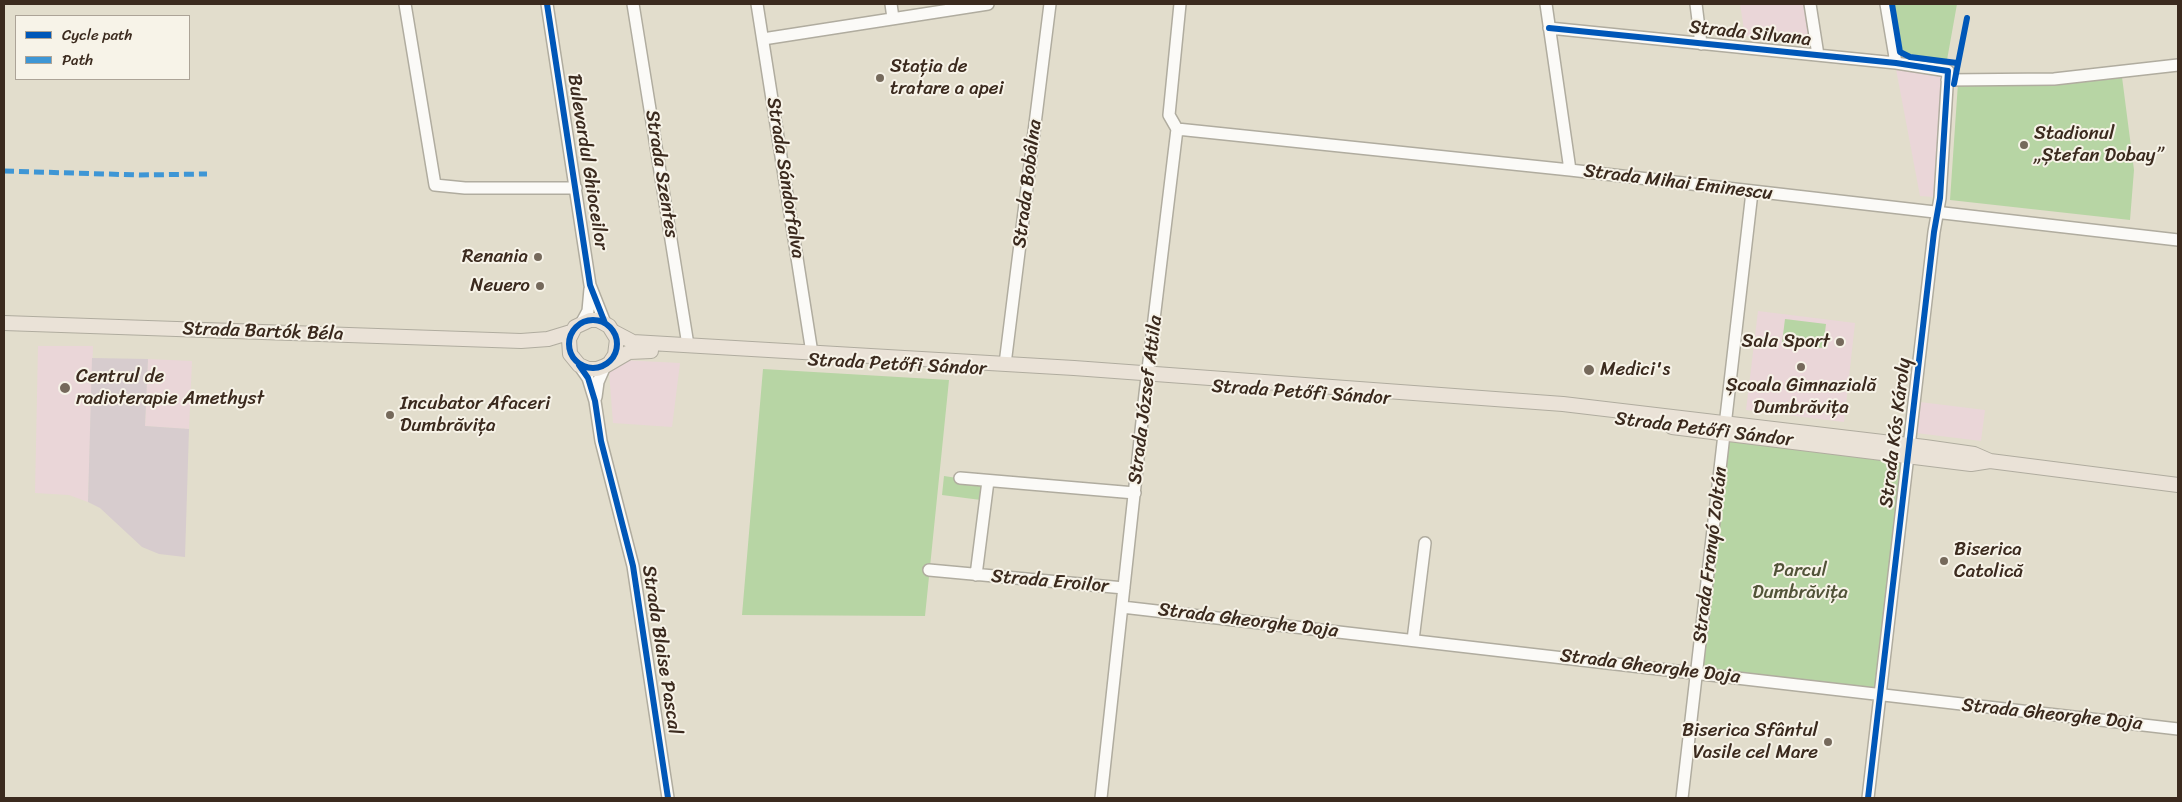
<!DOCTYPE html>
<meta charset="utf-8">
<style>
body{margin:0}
#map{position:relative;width:2182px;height:802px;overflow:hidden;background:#e2ddcc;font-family:Sriracha,sans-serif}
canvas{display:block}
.frame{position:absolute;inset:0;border:5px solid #3b2a1e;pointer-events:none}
.legend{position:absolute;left:15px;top:15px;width:175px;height:65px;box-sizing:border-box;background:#f7f3e8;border:1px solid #aca397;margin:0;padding:6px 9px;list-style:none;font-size:15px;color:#3b2a1e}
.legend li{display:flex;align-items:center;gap:10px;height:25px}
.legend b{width:25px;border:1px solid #aca397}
</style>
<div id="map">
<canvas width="2182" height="802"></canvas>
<div class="frame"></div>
<ul class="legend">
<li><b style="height:6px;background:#0057b8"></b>Cycle path</li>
<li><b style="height:6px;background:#3e96d5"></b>Path</li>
</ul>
</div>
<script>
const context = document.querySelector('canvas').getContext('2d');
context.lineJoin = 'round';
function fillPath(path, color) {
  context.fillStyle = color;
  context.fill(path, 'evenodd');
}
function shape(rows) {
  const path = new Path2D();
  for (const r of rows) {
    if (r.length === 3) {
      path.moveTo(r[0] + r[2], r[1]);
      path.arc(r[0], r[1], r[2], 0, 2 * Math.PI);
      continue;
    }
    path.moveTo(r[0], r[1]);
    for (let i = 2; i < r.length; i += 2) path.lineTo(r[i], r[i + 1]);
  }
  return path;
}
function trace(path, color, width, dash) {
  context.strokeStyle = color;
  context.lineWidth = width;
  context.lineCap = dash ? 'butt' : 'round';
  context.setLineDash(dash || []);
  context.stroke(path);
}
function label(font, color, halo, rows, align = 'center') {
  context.font = font + ' Sriracha,sans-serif';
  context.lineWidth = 4;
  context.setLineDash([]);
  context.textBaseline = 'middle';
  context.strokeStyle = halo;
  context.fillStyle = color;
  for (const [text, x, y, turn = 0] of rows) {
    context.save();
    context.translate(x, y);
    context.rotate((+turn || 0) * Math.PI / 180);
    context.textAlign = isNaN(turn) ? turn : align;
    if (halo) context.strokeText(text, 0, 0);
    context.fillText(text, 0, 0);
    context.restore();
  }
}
const built = shape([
 [1740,4,1806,4,1811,44,1745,36],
 [1896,69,1943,76,1934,197,1920,196],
 [1758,311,1855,323,1844,422,1746,410],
 [38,346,93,346,88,502,69,495,35,493],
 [148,359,192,361,189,429,145,426],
 [622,360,680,363,672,427,613,423,609,372],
 [1920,402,1985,410,1981,441,1916,433]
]);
const industrial = shape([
 [92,358,148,359,145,426,189,429,185,557,159,554,142,547,100,508,88,502]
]);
const green = shape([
 [1894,4,1957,4,1947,60,1903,53],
 [2122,77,2134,170,2130,220,1950,200,1958,83,2056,84],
 [1785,319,1826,324,1823,348,1782,343],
 [763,369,949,380,925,616,742,615],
 [1731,440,1894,457,1900,463,1901,471,1879,696,1697,672,1728,446],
 [944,476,983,482,981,500,942,495]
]);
const minor = shape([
 [405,4,435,185,465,188,576,188],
 [547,4,590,285,605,323],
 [633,4,688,345],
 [757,4,812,353],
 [891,4,893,18],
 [1546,4,1570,170],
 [1696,4,1701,44],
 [1810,4,1818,55],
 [1886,4,1896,63],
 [1549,28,1896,63,1948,71,1940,198,1934,232,1868,798],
 [763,39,988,4],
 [1947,80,2054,79,2178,65],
 [1177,129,1570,170,2178,240],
 [582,322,588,311,590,289],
 [1005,364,1050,4],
 [579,365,588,378,595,401,601,441,633,566,668,798],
 [596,397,598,382,605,366],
 [960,478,1135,493],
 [929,570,1124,588],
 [976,575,988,481],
 [1122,607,2178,729],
 [1413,640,1425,543],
 [1101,798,1145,394,1177,129,1169,115,1180,4],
 [1682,798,1752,192]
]);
const major = shape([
 [4,323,521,341,548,339,571,332],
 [614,332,633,342,1074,368,1563,404,1925,447,1974,454,1990,461,2178,485],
 [611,361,615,355,617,339,609,326,598,320,590,320,575,327,569,339,570,354,579,365,588,369,597,369,605,366,629,352,651,351],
 [1672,427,1971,464,1990,461]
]);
const quiet = shape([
 [4,171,139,175,207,174]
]);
const cycleway = shape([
 [547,4,590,285,605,323],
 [1892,4,1900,52,1910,57,1957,63],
 [1549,28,1896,63,1948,71,1940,198,1934,232,1868,798],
 [1954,84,1967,18],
 [593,344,24],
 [579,365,588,378,595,401,601,441,633,566,668,798]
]);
const markers = [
 [880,78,5,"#75695b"],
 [2024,145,5,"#75695b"],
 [538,257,5,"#75695b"],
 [540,286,5,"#75695b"],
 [1840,342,5,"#75695b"],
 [1801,367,5,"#75695b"],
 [1589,370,6,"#75695b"],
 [65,388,6,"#75695b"],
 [390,415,5,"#75695b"],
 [1944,561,5,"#75695b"],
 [1828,742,5,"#75695b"]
];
const streetNames = [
 ["Strada Silvana",1750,34,6],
 ["Bulevardul Ghioceilor",587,162,81],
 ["Strada Szentes",661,174,81],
 ["Strada Sándorfalva",785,178,81],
 ["Strada Mihai Eminescu",1678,183,7],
 ["Strada Bobâlna",1028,184,-83],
 ["Strada Bartók Béla",263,332,2],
 ["Strada Petőfi Sándor",897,365,3],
 ["Strada Petőfi Sándor",1301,393,4],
 ["Strada József Attila",1146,400,-83],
 ["Strada Petőfi Sándor",1704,430,7],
 ["Strada Kós Károly",1896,433,-83],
 ["Strada Franyó Zoltán",1711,555,-83],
 ["Strada Eroilor",1050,582,5],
 ["Strada Gheorghe Doja",1248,621,7],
 ["Strada Blaise Pascal",661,650,81],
 ["Strada Gheorghe Doja",1650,667,7],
 ["Strada Gheorghe Doja",2052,715,6]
];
const poiNames = [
 ["Stația de",890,67],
 ["tratare a apei",890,89],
 ["Stadionul",2034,134],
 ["„Ștefan Dobay”",2034,156],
 ["Renania",528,257,"right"],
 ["Neuero",530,286,"right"],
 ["Sala Sport",1830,342,"right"],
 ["Medici's",1600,370],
 ["Centrul de",76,377],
 ["radioterapie Amethyst",76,399],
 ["Școala Gimnazială",1801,386,"center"],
 ["Dumbrăvița",1801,408,"center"],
 ["Incubator Afaceri",400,404],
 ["Dumbrăvița",400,426],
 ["Biserica",1954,550],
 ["Catolică",1954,572],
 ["Biserica Sfântul",1818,731,"right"],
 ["Vasile cel Mare",1818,753,"right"]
];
const parkNames = [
 ["Parcul",1800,571],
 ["Dumbrăvița",1800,593]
];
fillPath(built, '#ead6d8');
fillPath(industrial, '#d7ccce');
fillPath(green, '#b7d5a4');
trace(minor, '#b0ac9f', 14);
trace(major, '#b0ac9f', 16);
trace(minor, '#fbfaf7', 11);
trace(major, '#eae2d7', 14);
trace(quiet, '#3e96d5', 5, [10, 5]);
trace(cycleway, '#0057b8', 6);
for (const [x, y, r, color] of markers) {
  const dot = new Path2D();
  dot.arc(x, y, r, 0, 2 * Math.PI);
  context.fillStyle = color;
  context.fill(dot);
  trace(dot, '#f7f3e8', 2);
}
label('19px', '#3b2a1e', '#f7f3e8', streetNames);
label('19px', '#3b2a1e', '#f7f3e8', poiNames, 'left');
label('19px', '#515338', '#f7f3e8', parkNames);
</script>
